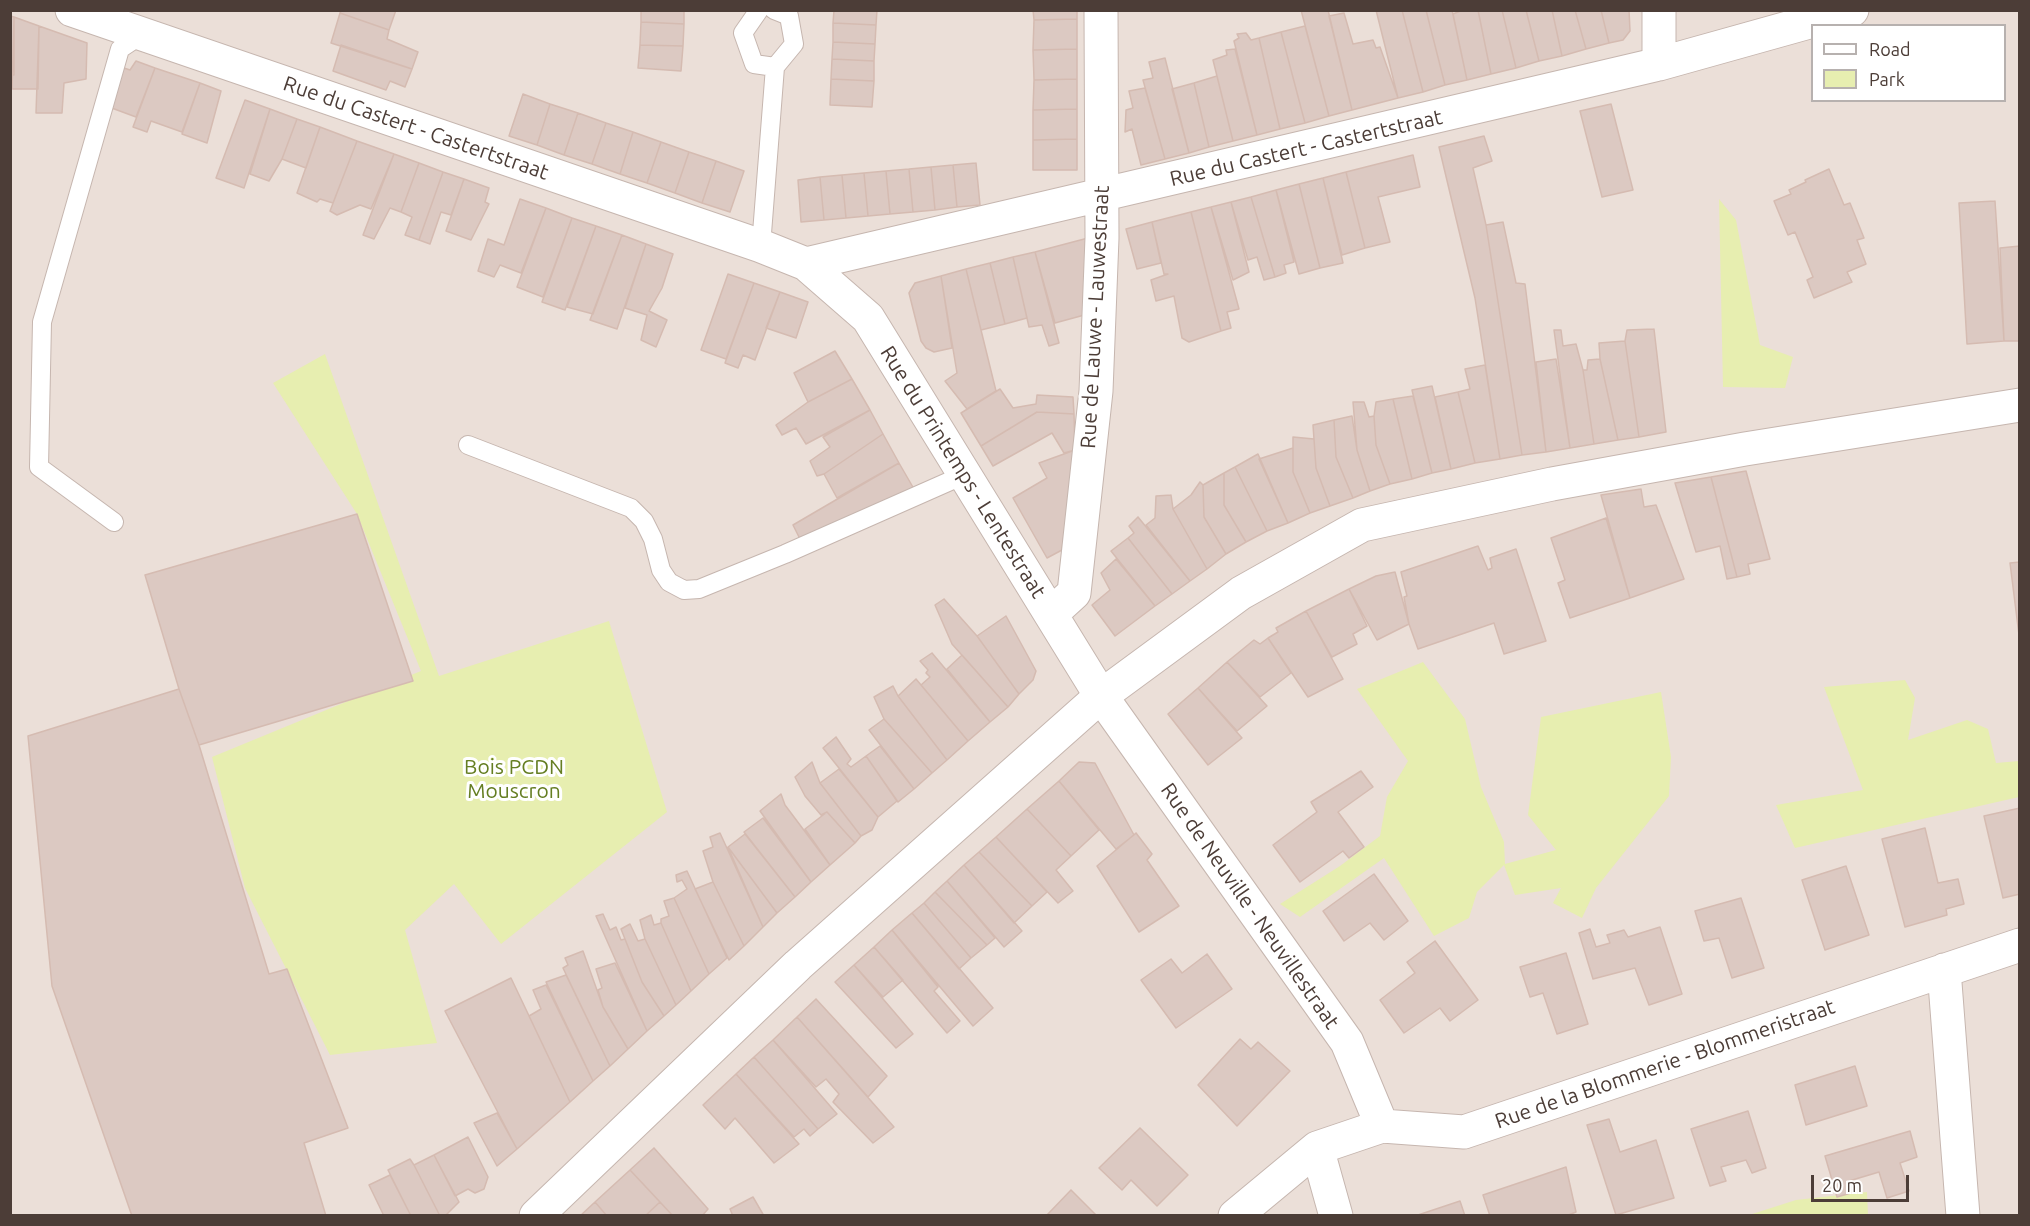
<!DOCTYPE html>
<style>
body{margin:0}
#map{position:relative;width:2030px;height:1226px;overflow:hidden;background:#f6efea;font-family:Ubuntu,sans-serif}
canvas{display:block}
.frame{position:absolute;inset:0;border:12px solid #4c3d37;pointer-events:none}
.legend{position:absolute;left:1811px;top:24px;width:195px;height:78px;box-sizing:border-box;background:#fff;border:2px solid #b7b1af;margin:0;padding:8px 10px;list-style:none;font-size:18px;color:#4c3d37}
.legend li{display:flex;align-items:center;gap:12px;height:30px}
.legend b{width:30px;border:2px solid #b7b1af}
.scale{position:absolute;left:1811px;top:1175px;width:98px;height:27px;box-sizing:border-box;border:3px solid #4c3d37;border-top:0;padding-left:8px;font-size:18px;line-height:21px;white-space:nowrap;color:#4c3d37;-webkit-text-stroke:4px #fff;paint-order:stroke}
</style>
<div id="map">
<canvas width="2030" height="1226"></canvas>
<div class="frame"></div>
<ul class="legend">
<li><b style="height:8px;background:#fff"></b>Road</li>
<li><b style="height:16px;background:#e7eeb0"></b>Park</li>
</ul>
<div class="scale">20 m</div>
</div>
<script>
const context = document.querySelector('canvas').getContext('2d');
context.lineJoin = 'round';
function fillPath(path, color) {
  context.fillStyle = color;
  context.fill(path, 'evenodd');
}
function shape(rows) {
  const path = new Path2D();
  for (const r of rows) {
    path.moveTo(r[0], r[1]);
    for (let i = 2; i < r.length; i += 2) path.lineTo(r[i], r[i + 1]);
  }
  return path;
}
function trace(path, color, width, dash) {
  context.strokeStyle = color;
  context.lineWidth = width;
  context.lineCap = dash ? 'butt' : 'round';
  context.setLineDash(dash || []);
  context.stroke(path);
}
function label(font, color, halo, rows, align = 'center') {
  context.font = font + ' Ubuntu,sans-serif';
  context.lineWidth = 6;
  context.setLineDash([]);
  context.textBaseline = 'middle';
  context.strokeStyle = halo;
  context.fillStyle = color;
  for (const [text, x, y, turn = 0] of rows) {
    context.save();
    context.translate(x, y);
    context.rotate((+turn || 0) * Math.PI / 180);
    context.textAlign = isNaN(turn) ? turn : align;
    if (halo) context.strokeText(text, 0, 0);
    context.fillText(text, 0, 0);
    context.restore();
  }
}
const residential = shape([
 [11,11,2019,11,2019,1215,11,1215],
 [1812,26,2004,26,2004,100,1812,100]
]);
const green = shape([
 [1719,199,1736,220,1760,345,1793,357,1785,388,1723,387],
 [325,354,439,676,609,621,667,812,501,944,454,884,405,930,437,1043,330,1055,245,888,212,757,421,671,357,514,273,383],
 [1423,662,1465,719,1481,787,1504,842,1505,864,1556,850,1528,815,1541,717,1661,692,1671,757,1669,796,1596,888,1582,918,1553,903,1561,888,1515,895,1504,865,1477,892,1469,918,1434,936,1384,858,1300,917,1280,904,1340,866,1380,836,1387,797,1408,761,1357,689],
 [1905,680,1915,698,1908,740,1967,720,1988,729,1996,763,2019,761,2019,797,1795,848,1776,805,1863,790,1824,687],
 [1867,1192,1868,1215,1746,1216,1796,1200]
]);
const building = shape([
 [341,10,396,10,389,30,340,13,341,10],
 [641,10,684,10,684,24,641,22,641,10],
 [834,10,877,10,876,25,833,23,834,10],
 [1033,10,1077,10,1077,19,1034,20,1033,10],
 [1301,10,1328,10,1352,110,1329,116,1301,10],
 [1376,10,1402,10,1423,92,1398,98,1376,10],
 [1402,10,1426,10,1445,85,1423,92,1402,10],
 [1426,10,1452,10,1467,80,1445,85,1426,10],
 [1478,10,1502,10,1516,68,1491,74,1478,10],
 [1478,10,1491,74,1467,80,1453,14,1463,10,1478,10],
 [1502,10,1526,10,1539,61,1516,68,1502,10],
 [1526,10,1552,10,1562,56,1539,61,1526,10],
 [1552,10,1575,10,1586,49,1562,56,1552,10],
 [1575,10,1601,10,1609,43,1586,49,1575,10],
 [1601,10,1629,10,1630,31,1623,40,1609,43,1601,10],
 [340,13,389,30,387,39,418,52,412,69,331,43,340,13],
 [1344,13,1353,44,1373,40,1376,48,1380,47,1398,98,1352,110,1329,16,1344,13],
 [10,16,14,17,14,75,10,75,10,16],
 [14,17,39,26,38,89,12,89,14,17],
 [1077,19,1077,49,1033,50,1034,20,1077,19],
 [641,22,684,24,683,46,640,45,641,22],
 [833,23,876,25,875,44,833,42,833,23],
 [39,26,87,43,86,79,64,83,62,113,36,113,39,26],
 [1305,26,1329,116,1305,123,1281,32,1305,26],
 [1281,32,1305,123,1280,129,1259,38,1281,32],
 [1246,33,1251,40,1259,38,1280,129,1257,135,1234,41,1239,38,1237,34,1246,33],
 [833,42,875,44,874,61,832,59,833,42],
 [341,45,412,69,405,87,390,81,386,90,333,71,341,45],
 [640,45,683,46,681,71,638,68,640,45],
 [1077,49,1077,79,1034,80,1033,50,1077,49],
 [1235,49,1257,135,1233,141,1213,60,1227,55,1226,50,1235,49],
 [1165,58,1189,153,1165,159,1143,80,1153,78,1149,62,1165,58],
 [832,59,874,61,874,81,831,79,832,59],
 [136,61,155,68,136,117,109,107,124,68,130,70,136,61],
 [155,68,200,83,182,132,151,121,147,132,133,127,155,68],
 [1217,76,1233,141,1209,147,1194,83,1217,76],
 [831,79,874,81,872,107,830,105,831,79],
 [1077,79,1077,109,1033,110,1034,80,1077,79],
 [200,83,221,91,207,143,182,134,200,83],
 [1194,83,1209,147,1189,153,1172,89,1194,83],
 [1145,88,1165,159,1141,165,1132,129,1125,132,1126,110,1133,108,1129,91,1145,88],
 [523,94,550,104,537,145,509,136,523,94],
 [245,100,270,109,244,188,216,178,245,100],
 [550,104,578,113,564,155,537,145,550,104],
 [1611,104,1633,190,1602,197,1580,111,1611,104],
 [270,109,297,119,282,159,269,181,250,174,270,109],
 [1077,109,1077,139,1033,140,1033,110,1077,109],
 [578,113,606,123,592,164,564,155,578,113],
 [297,119,320,127,306,168,282,159,297,119],
 [606,123,633,132,620,174,592,164,606,123],
 [320,127,357,141,333,203,320,199,317,202,297,193,320,127],
 [633,132,661,142,647,183,620,174,633,132],
 [1484,136,1492,161,1473,168,1486,225,1522,455,1500,459,1475,298,1439,147,1484,136],
 [1077,139,1077,170,1033,170,1033,140,1077,139],
 [357,141,394,154,371,209,360,205,337,215,330,211,357,141],
 [661,142,689,152,675,193,647,183,661,142],
 [689,152,716,161,702,203,675,193,689,152],
 [394,154,419,163,401,212,390,208,374,239,363,235,394,154],
 [1413,155,1420,187,1378,197,1390,242,1365,248,1346,172,1413,155],
 [716,161,744,171,730,212,702,203,716,161],
 [419,163,443,172,419,240,405,235,412,217,401,212,419,163],
 [976,163,980,205,957,207,953,165,976,163],
 [953,165,957,207,935,210,931,167,953,165],
 [931,167,935,210,913,212,909,169,931,167],
 [909,169,913,212,890,214,886,171,909,169],
 [1829,169,1844,205,1850,203,1864,238,1857,240,1866,264,1847,272,1852,282,1814,298,1807,280,1813,277,1795,232,1788,235,1774,201,1791,194,1789,190,1806,182,1805,180,1829,169],
 [886,171,890,214,868,216,864,173,886,171],
 [443,172,464,179,451,215,441,212,430,244,419,240,443,172],
 [1346,172,1365,248,1342,255,1323,178,1346,172],
 [864,173,868,216,846,218,842,175,864,173],
 [842,175,846,218,824,220,820,177,842,175],
 [820,177,824,220,801,222,798,180,820,177],
 [1323,178,1343,263,1320,268,1299,184,1323,178],
 [464,179,489,188,485,202,489,204,471,240,446,231,464,179],
 [1299,184,1320,268,1299,274,1276,190,1299,184],
 [1276,190,1294,262,1284,265,1286,273,1275,277,1251,197,1276,190],
 [1251,197,1275,277,1264,280,1257,257,1248,260,1231,202,1251,197],
 [520,199,546,208,521,273,500,265,494,277,478,271,488,239,504,245,520,199],
 [1995,201,2004,341,1967,344,1959,203,1995,201],
 [1231,202,1249,272,1233,280,1211,207,1231,202],
 [1211,207,1239,309,1227,312,1231,328,1221,331,1191,212,1211,207],
 [546,208,572,218,543,297,517,287,546,208],
 [1191,212,1221,331,1189,342,1182,338,1174,296,1156,301,1151,280,1168,274,1164,274,1152,222,1191,212],
 [572,218,596,226,565,310,542,302,572,218],
 [1152,222,1161,263,1137,269,1126,229,1152,222],
 [1503,222,1516,283,1525,284,1546,452,1522,455,1486,225,1503,222],
 [596,226,622,235,593,314,567,307,596,226],
 [622,235,646,244,617,329,590,320,622,235],
 [1088,238,1088,314,1055,323,1035,252,1088,238],
 [646,244,673,254,662,288,649,311,667,320,656,347,641,340,647,315,625,308,646,244],
 [2020,246,2020,341,2004,341,2000,248,2020,246],
 [1035,252,1059,343,1049,346,1042,325,1029,327,1013,257,1035,252],
 [1013,257,1027,318,1005,324,990,263,1013,257],
 [990,263,1005,324,981,330,966,269,990,263],
 [966,269,996,391,967,409,945,381,957,373,941,276,966,269],
 [728,274,754,283,726,359,701,350,728,274],
 [941,276,952,348,934,352,926,348,921,341,909,293,915,283,941,276],
 [754,283,780,292,755,360,743,355,738,368,725,363,754,283],
 [780,292,808,302,796,338,766,328,780,292],
 [1654,329,1666,432,1639,437,1625,341,1627,330,1654,329],
 [1554,330,1561,330,1563,346,1576,344,1583,370,1594,444,1570,448,1554,330],
 [1625,341,1639,437,1618,440,1600,359,1599,343,1625,341],
 [835,351,852,379,808,402,794,373,835,351],
 [1556,359,1570,448,1546,452,1536,362,1556,359],
 [1600,359,1618,440,1594,444,1583,370,1587,370,1588,360,1600,359],
 [1485,365,1500,459,1475,463,1458,392,1470,389,1465,369,1485,365],
 [852,379,870,410,806,444,796,428,782,435,776,425,808,402,852,379],
 [1432,386,1451,469,1432,473,1412,390,1432,386],
 [1000,389,1013,408,1036,404,1037,395,1073,397,1074,414,1037,412,981,446,961,413,1000,389],
 [1458,392,1475,463,1451,469,1435,397,1458,392],
 [1413,396,1432,473,1412,479,1393,399,1413,396],
 [1393,399,1412,479,1390,484,1376,445,1374,416,1376,402,1393,399],
 [1353,402,1364,402,1369,417,1374,416,1376,445,1390,484,1370,491,1357,450,1353,402],
 [870,410,883,434,824,474,817,476,810,461,830,447,823,437,870,410],
 [1037,412,1074,414,1075,450,1064,453,1052,433,993,466,981,446,1037,412],
 [1352,416,1357,450,1370,491,1353,498,1336,457,1334,420,1352,416],
 [1334,420,1336,457,1353,498,1330,506,1316,468,1313,425,1334,420],
 [883,434,899,463,837,498,824,474,883,434],
 [1293,437,1314,439,1316,468,1330,506,1310,513,1293,472,1293,437],
 [1293,448,1293,472,1310,513,1288,523,1259,459,1293,448],
 [1075,450,1062,550,1047,558,1013,498,1047,478,1039,463,1075,450],
 [1258,454,1288,523,1267,531,1235,467,1258,454],
 [899,463,914,489,800,539,793,525,899,463],
 [1235,467,1267,531,1246,542,1224,505,1224,473,1235,467],
 [1746,471,1770,559,1748,564,1750,574,1737,577,1711,477,1746,471],
 [1224,473,1224,505,1246,542,1226,554,1204,517,1203,485,1224,473],
 [1711,477,1737,577,1727,579,1720,546,1696,552,1675,483,1711,477],
 [1200,482,1203,485,1204,517,1226,554,1207,569,1173,509,1191,495,1200,482],
 [1641,489,1644,507,1656,505,1684,579,1630,598,1601,495,1641,489],
 [1171,495,1173,509,1207,569,1190,581,1146,525,1155,518,1156,496,1171,495],
 [357,514,413,681,199,745,179,689,145,575,357,514],
 [1138,517,1190,581,1172,594,1128,538,1134,533,1129,526,1138,517],
 [1606,518,1630,598,1570,618,1558,583,1565,580,1551,538,1606,518],
 [1128,538,1172,594,1155,606,1111,551,1128,538],
 [1478,546,1488,570,1492,568,1490,558,1516,549,1546,641,1504,654,1494,623,1418,649,1409,624,1404,597,1407,596,1401,572,1478,546],
 [1116,559,1155,606,1115,636,1092,605,1110,590,1101,573,1116,559],
 [2020,562,2020,643,2010,563,2020,562],
 [1395,572,1409,624,1377,640,1349,589,1376,576,1395,572],
 [1349,589,1367,626,1353,634,1357,644,1332,657,1306,611,1349,589],
 [944,599,977,636,1019,694,1008,707,952,644,935,605,944,599],
 [1306,611,1343,679,1308,697,1268,638,1278,632,1276,628,1306,611],
 [1006,616,1036,671,1033,680,1019,694,977,636,1006,616],
 [1268,638,1291,673,1260,697,1227,662,1254,640,1260,644,1268,638],
 [932,653,990,722,968,741,921,685,930,677,926,673,928,670,920,661,932,653],
 [962,655,1008,707,990,722,947,669,962,655],
 [1227,662,1267,706,1237,731,1198,688,1227,662],
 [916,679,968,741,947,760,898,696,916,679],
 [893,686,898,696,947,760,932,773,884,719,874,697,893,686],
 [1198,688,1242,738,1208,765,1168,714,1198,688],
 [179,689,199,745,269,974,287,969,348,1128,304,1143,326,1216,132,1216,52,986,28,736,179,689],
 [884,719,932,773,914,789,869,730,884,719],
 [836,737,851,759,847,764,851,767,866,756,897,801,878,817,823,748,836,737],
 [880,746,914,789,898,802,866,756,880,746],
 [812,762,820,783,861,836,855,843,827,812,821,815,805,796,795,777,812,762],
 [1079,762,1095,763,1134,835,1116,849,1059,781,1079,762],
 [839,769,878,817,872,830,861,836,820,783,839,769],
 [1361,771,1373,787,1338,812,1364,847,1349,858,1343,851,1300,882,1273,845,1317,812,1311,802,1361,771],
 [1059,781,1099,830,1071,856,1027,809,1059,781],
 [781,794,785,805,830,865,811,882,760,811,781,794],
 [2020,808,2020,894,2003,898,1984,816,2020,808],
 [1027,809,1071,856,1056,870,1073,891,1058,903,996,837,1027,809],
 [827,812,855,843,830,865,805,829,827,812],
 [763,818,811,882,795,897,744,832,763,818],
 [1925,828,1938,883,1958,879,1964,904,1946,909,1947,915,1905,927,1882,839,1925,828],
 [720,833,763,927,744,946,713,882,703,851,713,847,710,837,720,833],
 [1136,833,1152,854,1147,860,1179,906,1139,932,1097,866,1136,833],
 [745,834,795,897,777,913,728,847,745,834],
 [996,837,1047,892,1032,906,979,852,996,837],
 [728,847,777,913,763,927,731,854,728,847],
 [979,852,1032,906,1014,923,964,865,979,852],
 [964,865,1022,931,1004,947,947,881,964,865],
 [1846,866,1869,935,1825,950,1802,880,1846,866],
 [687,871,727,958,709,974,674,898,687,889,682,880,677,882,676,875,687,871],
 [1374,874,1408,921,1384,940,1370,923,1344,941,1323,911,1374,874],
 [947,881,995,938,987,945,935,892,947,881],
 [713,882,744,946,729,960,695,889,713,882],
 [935,892,987,945,971,958,924,903,935,892],
 [674,898,709,974,691,991,661,923,661,919,669,916,664,901,674,898],
 [1741,898,1764,968,1732,978,1719,938,1704,941,1695,911,1741,898],
 [924,903,971,958,959,969,912,913,924,903],
 [912,913,993,1008,973,1026,892,930,912,913],
 [603,914,610,930,616,927,621,940,625,939,642,982,664,1016,647,1031,596,916,603,914],
 [651,915,654,925,661,923,691,991,676,1005,645,939,640,920,651,915],
 [630,924,638,941,645,939,676,1005,664,1016,642,982,621,929,630,924],
 [1660,927,1682,994,1649,1005,1635,968,1593,979,1579,933,1590,929,1596,947,1610,943,1607,935,1624,930,1628,937,1660,927],
 [892,930,938,987,934,991,960,1021,947,1033,874,947,892,930],
 [1435,941,1478,1000,1450,1021,1440,1008,1404,1033,1380,1000,1415,973,1407,962,1435,941],
 [874,947,903,980,883,997,854,965,874,947],
 [583,951,603,1007,628,1049,610,1066,563,968,568,965,565,958,583,951],
 [1566,953,1588,1024,1557,1034,1543,993,1530,997,1520,967,1566,953],
 [1207,954,1232,989,1176,1028,1141,980,1171,959,1182,973,1207,954],
 [615,963,647,1031,628,1049,603,1007,598,990,602,988,596,969,615,963],
 [854,965,913,1034,896,1048,835,982,854,965],
 [566,975,610,1066,593,1081,546,982,566,975],
 [511,978,570,1102,517,1149,445,1011,511,978],
 [546,985,593,1081,570,1102,529,1016,541,1009,533,990,546,985],
 [816,999,887,1076,868,1097,797,1017,816,999],
 [797,1017,894,1127,873,1143,833,1102,839,1094,826,1079,816,1087,773,1040,797,1017],
 [1240,1039,1251,1049,1258,1042,1290,1071,1237,1126,1198,1085,1240,1039],
 [773,1040,837,1114,818,1129,754,1057,773,1040],
 [754,1057,818,1129,810,1136,804,1129,794,1137,736,1074,754,1057],
 [1855,1066,1867,1106,1806,1125,1795,1085,1855,1066],
 [736,1074,799,1144,774,1163,735,1118,725,1129,703,1105,736,1074],
 [1748,1111,1766,1168,1752,1173,1746,1160,1721,1167,1726,1181,1710,1186,1691,1129,1748,1111],
 [497,1113,517,1149,497,1166,474,1123,497,1113],
 [1609,1119,1620,1152,1656,1140,1674,1198,1616,1215,1587,1125,1609,1119],
 [1140,1128,1188,1175,1157,1206,1131,1180,1122,1190,1099,1168,1140,1128],
 [1910,1131,1917,1157,1900,1163,1909,1191,1887,1198,1879,1172,1849,1181,1851,1193,1837,1197,1825,1156,1910,1131],
 [468,1137,488,1177,484,1189,475,1193,468,1189,455,1196,434,1155,468,1137],
 [654,1148,708,1209,702,1216,673,1216,630,1170,654,1148],
 [434,1155,459,1202,445,1216,440,1216,414,1165,434,1155],
 [410,1159,414,1165,440,1216,411,1216,388,1170,410,1159],
 [1566,1167,1576,1212,1566,1216,1490,1216,1483,1195,1566,1167],
 [630,1170,660,1202,645,1216,607,1216,595,1202,630,1170],
 [390,1175,411,1216,384,1216,369,1185,390,1175],
 [1071,1190,1097,1216,1046,1216,1071,1190],
 [753,1197,764,1216,733,1216,730,1209,753,1197],
 [1460,1201,1465,1216,1415,1216,1460,1201],
 [595,1202,607,1216,580,1216,595,1202],
 [660,1202,673,1216,645,1216,660,1202]
]);
const service = shape([
 [759,10,743,33,754,64,775,67],
 [761,246,775,67,794,44,789,16,774,10],
 [468,445,631,508,644,521,653,539,661,570,669,582,684,590,699,589,785,554,966,474],
 [114,522,39,467,42,322,120,49,144,33]
]);
const minor = shape([
 [72,10,761,246,806,264,1659,64,1852,10],
 [1659,10,1659,64],
 [806,264,868,318,1101,696,1347,1042,1382,1126],
 [1051,614,1074,593,1096,391,1102,238,1101,10],
 [1944,970,1963,1216],
 [1317,1148,1336,1216],
 [1235,1216,1317,1148,1382,1126,1464,1132,2020,945]
]);
const tertiary = shape([
 [536,1216,798,965,1101,696,1241,593,1362,525,1552,484,1745,449,2020,405]
]);
const streetNames = [
 ["Rue du Castert - Castertstraat",416,128,19],
 ["Rue du Castert - Castertstraat",1306,148,-13],
 ["Rue de Lauwe - Lauwestraat",1095,317,-87],
 ["Rue du Printemps - Lentestraat",963,472,58],
 ["Rue de Neuville - Neuvillestraat",1250,906,55],
 ["Rue de la Blommerie - Blommeristraat",1665,1064,-19]
];
const parkNames = [
 ["Bois PCDN",514,767],
 ["Mouscron",514,791]
];
fillPath(residential, '#ebdfd8');
fillPath(green, '#e7eeb0');
fillPath(building, '#dcc9c2');
trace(building, '#d5bbb1', 1.5);
trace(service, '#c6b6af', 20);
trace(minor, '#c6b6af', 35);
trace(tertiary, '#c6b6af', 35);
trace(service, '#fff', 18);
trace(minor, '#fff', 33);
trace(tertiary, '#fff', 33);
label('21px', '#4c3d37', '#fff', streetNames);
label('21px', '#657e22', '#fff', parkNames);
</script>
